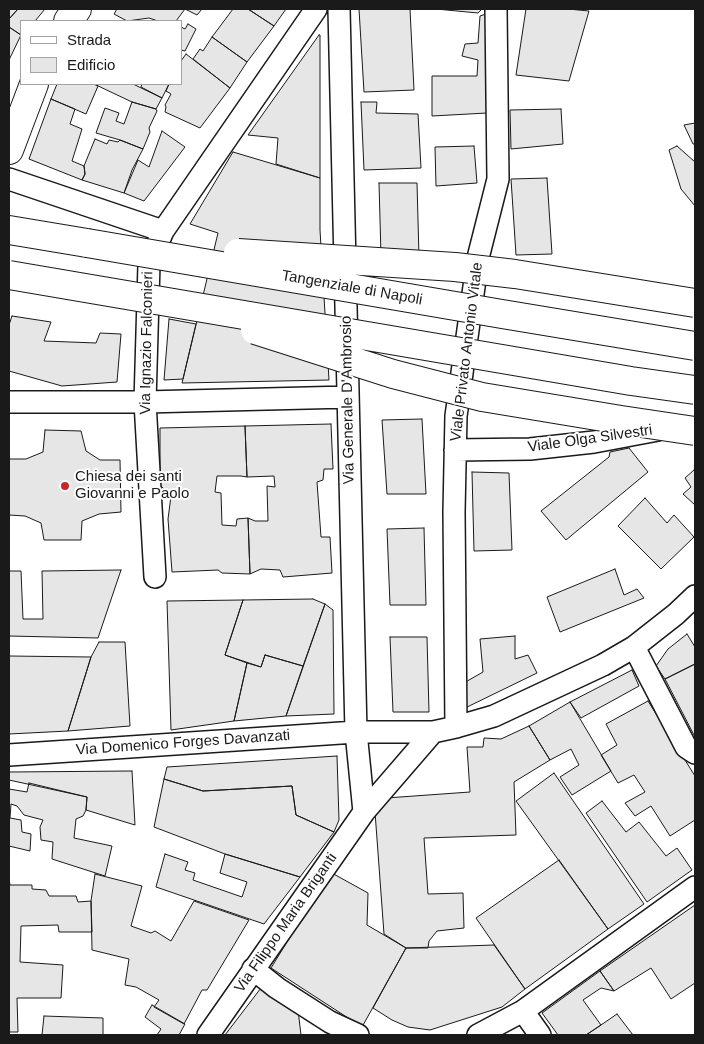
<!DOCTYPE html>
<style>
body{margin:0}
#map{position:relative;width:704px;height:1044px;overflow:hidden;background:#fff;font-family:Arial,sans-serif}
canvas{display:block}
.frame{position:absolute;inset:0;border:10px solid #1a1a1a;pointer-events:none}
.legend{position:absolute;left:20px;top:20px;width:162px;height:65px;box-sizing:border-box;background:#fff;border:1px solid #a3a3a3;margin:0;padding:6px 9px;list-style:none;font-size:15px;color:#1a1a1a}
.legend li{display:flex;align-items:center;gap:10px;height:25px}
.legend b{width:25px;border:1px solid #a3a3a3}
</style>
<div id="map">
<canvas width="704" height="1044"></canvas>
<div class="frame"></div>
<ul class="legend">
<li><b style="height:6px;background:#fff"></b>Strada</li>
<li><b style="height:14px;background:#e6e6e6"></b>Edificio</li>
</ul>
</div>
<script>
const context = document.querySelector('canvas').getContext('2d');
context.lineJoin = 'round';
function fillPath(path, color) {
  context.fillStyle = color;
  context.fill(path, 'evenodd');
}
function shape(rows) {
  const path = new Path2D();
  for (const r of rows) {
    path.moveTo(r[0], r[1]);
    for (let i = 2; i < r.length; i += 2) path.lineTo(r[i], r[i + 1]);
  }
  return path;
}
function trace(path, color, width, dash) {
  context.strokeStyle = color;
  context.lineWidth = width;
  context.lineCap = dash ? 'butt' : 'round';
  context.setLineDash(dash || []);
  context.stroke(path);
}
function label(font, color, halo, rows, align = 'center') {
  context.font = font + ' Arial,sans-serif';
  context.lineWidth = 4;
  context.setLineDash([]);
  context.textBaseline = 'middle';
  context.strokeStyle = halo;
  context.fillStyle = color;
  for (const [text, x, y, turn = 0] of rows) {
    context.save();
    context.translate(x, y);
    context.rotate((+turn || 0) * Math.PI / 180);
    context.textAlign = isNaN(turn) ? turn : align;
    if (halo) context.strokeText(text, 0, 0);
    context.fillText(text, 0, 0);
    context.restore();
  }
}
const building = shape([
 [9,9,18,9,9,19,9,9],
 [18,9,45,9,35,21,21,21,21,35,9,27,9,19,18,9],
 [117,9,185,9,176,21,158,21,149,18,127,21,114,14,117,9],
 [185,9,202,9,197,15,185,9],
 [233,9,248,9,274,26,247,62,212,37,233,9],
 [248,9,286,9,274,26,248,9],
 [359,9,410,9,414,90,364,92,359,9],
 [436,9,482,9,478,13,436,9],
 [526,9,568,9,589,11,569,81,516,75,526,9],
 [492,12,487,113,432,116,432,76,477,76,478,60,462,56,465,44,478,43,480,16,492,12],
 [188,24,196,29,185,51,181,50,181,27,185,29,188,24],
 [9,27,21,35,9,60,9,27],
 [319,35,320,35,320,178,276,164,278,138,248,135,319,35],
 [212,37,247,62,230,88,193,59,200,49,203,51,212,37],
 [186,54,230,88,200,128,165,112,166,107,165,105,171,94,166,91,169,84,181,84,181,61,186,54],
 [57,84,94,84,98,86,86,114,51,99,57,84],
 [94,84,133,84,162,98,156,109,132,102,94,84],
 [142,84,169,84,162,98,141,87,142,84],
 [51,99,75,109,70,124,82,129,72,161,84,166,85,174,82,180,29,159,51,99],
 [132,102,156,109,157,111,149,128,150,132,143,149,120,140,96,133,105,108,119,113,116,121,124,124,132,102],
 [361,102,377,102,376,113,418,114,421,168,364,170,361,102],
 [561,109,563,144,511,149,510,110,561,109],
 [695,123,695,144,693,144,684,125,695,123],
 [162,131,185,147,144,201,124,193,138,160,149,167,162,131],
 [95,139,107,144,109,140,118,142,120,140,143,149,132,170,124,193,82,180,85,174,84,166,95,139],
 [474,146,477,183,436,186,435,147,474,146],
 [677,146,695,162,695,206,681,189,669,150,677,146],
 [233,152,320,178,320,230,329,380,182,383,218,233,190,224,233,152],
 [547,178,552,254,516,255,511,179,547,178],
 [379,183,417,183,419,257,381,256,379,183],
 [12,316,51,322,44,341,96,343,100,333,121,334,117,382,62,386,9,371,9,325,12,316],
 [169,319,196,324,183,379,164,380,169,319],
 [422,419,426,494,387,494,382,420,422,419],
 [331,424,333,469,324,469,323,480,317,482,321,537,330,537,332,573,283,577,280,570,261,569,250,574,248,518,255,521,268,521,267,486,275,487,274,476,247,477,245,426,331,424],
 [245,426,247,477,241,476,217,476,215,492,221,493,222,525,236,526,237,519,248,518,250,574,222,573,218,570,172,572,168,519,171,496,160,485,160,428,245,426],
 [45,430,81,431,86,451,100,460,120,460,121,512,99,514,82,521,81,540,44,540,41,523,25,516,9,515,9,459,26,459,43,452,45,430],
 [629,448,648,472,566,540,541,511,609,457,610,452,629,448],
 [694,470,695,471,695,505,683,494,691,487,685,478,694,470],
 [472,472,509,473,512,550,474,551,472,472],
 [645,498,667,523,674,515,694,537,661,569,618,526,645,498],
 [424,528,426,605,390,605,387,529,424,528],
 [615,569,624,595,637,589,644,598,560,632,547,597,615,569],
 [121,570,98,638,9,636,9,571,21,571,23,619,43,619,42,571,121,570],
 [313,599,325,604,303,666,265,655,261,667,225,655,243,600,313,599],
 [243,600,225,655,247,663,234,721,171,730,167,601,243,600],
 [325,604,333,610,334,714,286,716,325,604],
 [687,634,695,647,695,664,665,679,656,666,668,649,687,634],
 [515,636,515,659,528,655,537,673,463,709,462,684,483,672,480,639,515,636],
 [390,637,427,637,429,712,393,712,390,637],
 [99,642,125,642,130,726,68,731,91,657,99,642],
 [265,655,303,666,286,716,234,721,247,663,261,667,265,655],
 [9,656,91,657,68,731,9,734,9,656],
 [695,664,695,737,665,679,695,664],
 [632,670,639,686,581,718,570,702,632,670],
 [648,701,695,776,695,820,670,836,651,806,635,816,625,803,645,792,634,775,618,783,601,755,617,745,606,724,648,701],
 [570,702,611,771,572,795,560,777,579,765,571,749,550,760,529,726,570,702],
 [529,726,550,760,514,782,516,835,424,838,428,894,463,893,464,928,437,931,429,941,428,948,406,948,384,934,375,812,386,798,470,792,467,747,483,747,484,738,501,739,529,726],
 [337,756,339,820,334,832,296,815,292,786,203,791,164,779,167,767,337,756],
 [132,771,135,825,86,810,87,797,9,780,9,772,132,771],
 [554,773,644,904,608,929,516,801,554,773],
 [164,779,203,791,292,786,296,815,334,832,300,877,225,854,154,827,164,779],
 [29,783,87,797,86,810,83,816,76,819,74,838,112,846,105,876,52,859,53,842,41,840,40,827,43,820,24,815,17,806,11,804,10,818,21,820,22,832,31,834,30,851,9,846,9,789,27,792,29,783],
 [602,801,626,832,639,822,666,856,677,848,692,870,647,902,586,813,602,801],
 [165,854,188,862,185,870,195,873,193,880,242,897,247,882,220,873,225,854,300,877,264,924,156,887,165,854],
 [559,860,608,929,525,989,476,918,559,860],
 [330,872,368,893,367,925,406,948,362,1027,271,968,330,872],
 [95,874,142,886,131,926,151,933,155,931,171,941,194,901,249,920,207,990,202,990,184,1024,154,1007,159,1000,136,987,125,985,129,959,92,950,91,901,95,874],
 [9,878,10,885,32,885,32,889,46,890,49,896,76,896,78,902,91,901,92,932,59,932,58,925,21,926,20,962,63,965,61,998,17,998,18,1032,9,1032,9,878],
 [695,905,695,983,671,999,651,968,614,991,600,971,695,905],
 [494,945,525,989,502,1007,430,1030,408,1027,392,1020,373,1008,406,948,494,945],
 [600,971,614,991,601,988,583,1000,601,1025,586,1035,558,1035,542,1013,600,971],
 [261,988,298,1010,301,1035,225,1035,261,988],
 [152,1005,185,1024,179,1035,157,1035,161,1029,145,1017,152,1005],
 [617,1014,633,1035,586,1035,601,1025,617,1014],
 [44,1016,103,1018,103,1035,42,1035,44,1016]
]);
const street = shape([
 [339,9,356,732,364,812],
 [9,179,163,231],
 [9,402,145,402,348,397],
 [455,450,530,449,594,442,658,430],
 [155,577,145,402,149,264,163,231,316,9],
 [634,647,686,747,695,753],
 [456,727,454,512,456,416,478,258,498,179,496,9],
 [9,755,356,732,433,732,456,727,494,716,603,665,634,647,676,614,695,596],
 [253,969,277,988,330,1022,358,1035],
 [523,1011,540,1035],
 [208,1035,364,812,433,732],
 [478,1035,523,1011,695,887]
]);
const secondary = shape([
 [68,21,77,9],
 [9,150,34,84]
]);
const highway = shape([
 [9,230,87,243]
]);
const highwayBridge = shape([
 [87,243,502,314,695,346],
 [238,253,455,267,515,274,695,303],
 [9,275,631,381,695,390],
 [255,330,393,374,482,397,621,420,695,431]
]);
const markers = [
 [65,486,5,"#c62828"]
];
const streetNames = [
 ["Tangenziale di Napoli",352,288,10],
 ["Via Ignazio Falconieri",147,343,-89],
 ["Viale Privato Antonio Vitale",467,352,-83],
 ["Via Generale D'Ambrosio",348,400,-91],
 ["Viale Olga Silvestri",590,439,-8],
 ["Via Domenico Forges Davanzati",183,743,-4],
 ["Via Filippo Maria Briganti",286,923,-55]
];
const poiNames = [
 ["Chiesa dei santi",75,477],
 ["Giovanni e Paolo",75,494]
];
fillPath(building, '#e6e6e6');
trace(building, '#1a1a1a', 1);
trace(street, '#1a1a1a', 24);
trace(secondary, '#1a1a1a', 30);
trace(highway, '#1a1a1a', 30);
trace(street, '#fff', 21);
trace(secondary, '#fff', 28);
trace(highway, '#fff', 28);
trace(highwayBridge, '#1a1a1a', 30, []);
trace(highwayBridge, '#fff', 28);
for (const [x, y, r, color] of markers) {
  const dot = new Path2D();
  dot.arc(x, y, r, 0, 2 * Math.PI);
  context.fillStyle = color;
  context.fill(dot);
  trace(dot, '#fff', 2);
}
label('15px', '#1a1a1a', '#fff', streetNames);
label('15px', '#1a1a1a', '#fff', poiNames, 'left');
</script>
